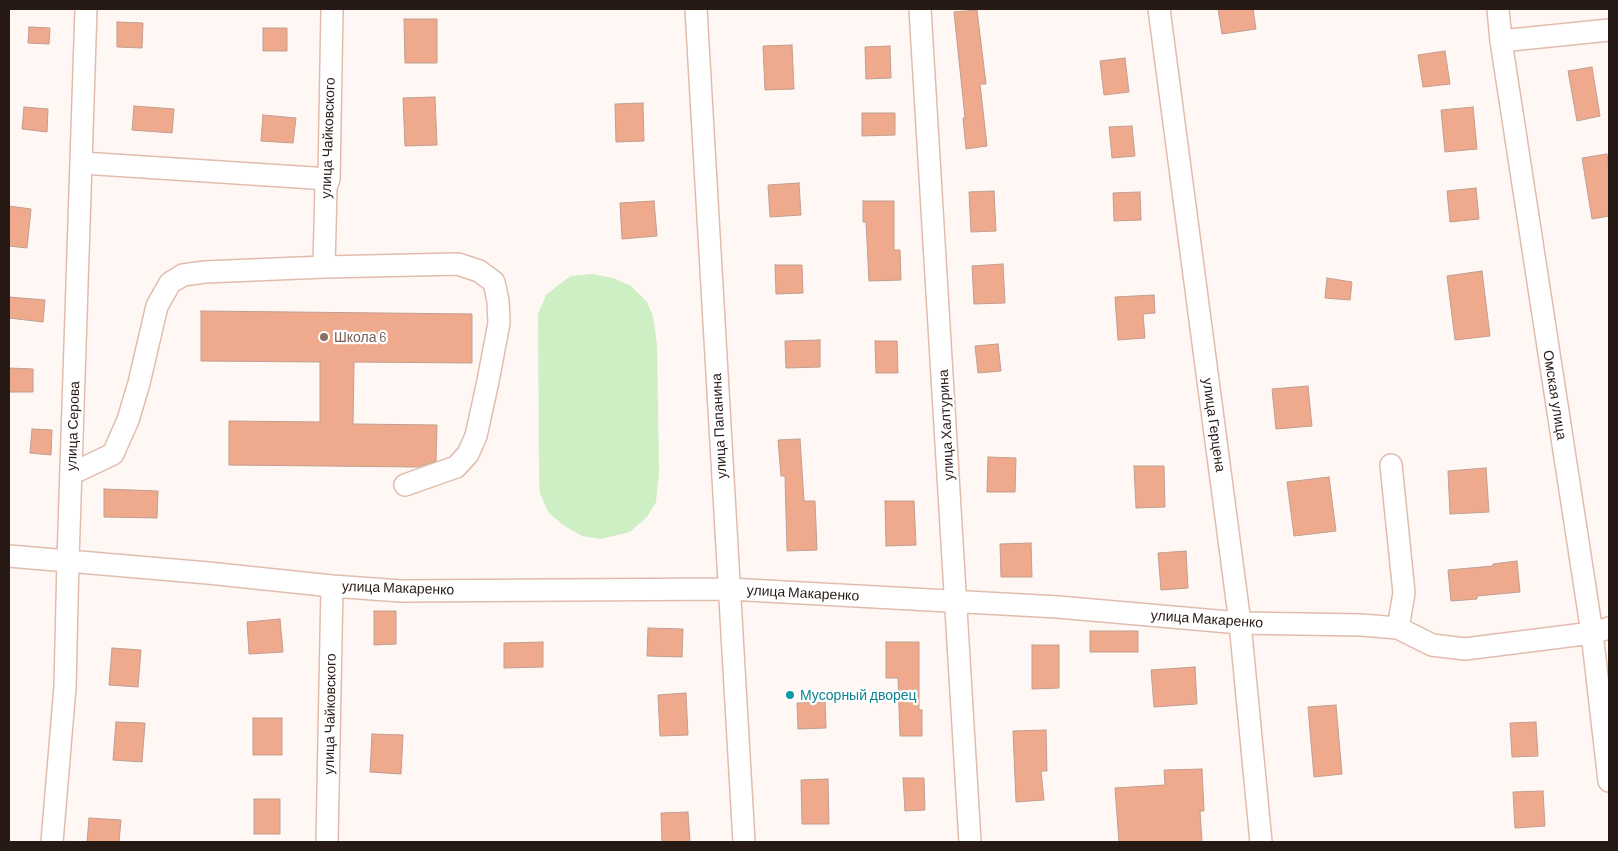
<!DOCTYPE html>
<meta charset="utf-8">
<style>
body{margin:0}
#map{position:relative;width:1618px;height:851px;overflow:hidden;background:#fff7f4;font-family:Barlow,sans-serif}
canvas{display:block}
.frame{position:absolute;inset:0;border:10px solid #271a14;pointer-events:none}
</style>
<div id="map">
<canvas width="1618" height="851"></canvas>
<div class="frame"></div>
</div>
<script>
const context = document.querySelector('canvas').getContext('2d');
context.lineJoin = 'round';
function fillPath(path, color) {
  context.fillStyle = color;
  context.fill(path, 'evenodd');
}
function shape(rows) {
  const path = new Path2D();
  for (const r of rows) {
    path.moveTo(r[0], r[1]);
    for (let i = 2; i < r.length; i += 2) path.lineTo(r[i], r[i + 1]);
  }
  return path;
}
function trace(path, color, width, dash) {
  context.strokeStyle = color;
  context.lineWidth = width;
  context.lineCap = dash ? 'butt' : 'round';
  context.setLineDash(dash || []);
  context.stroke(path);
}
function label(font, color, halo, rows, align = 'center') {
  context.font = font + ' Barlow,sans-serif';
  context.lineWidth = 4.5;
  context.setLineDash([]);
  context.textBaseline = 'middle';
  context.strokeStyle = halo;
  context.fillStyle = color;
  for (const [text, x, y, turn = 0] of rows) {
    context.save();
    context.translate(x, y);
    context.rotate((+turn || 0) * Math.PI / 180);
    context.textAlign = isNaN(turn) ? turn : align;
    if (halo) context.strokeText(text, 0, 0);
    context.fillText(text, 0, 0);
    context.restore();
  }
}
const green = shape([
 [592,274,613,278,631,286,647,302,653,316,657,345,659,473,656,502,647,517,630,532,601,539,582,536,563,525,549,513,540,494,539,474,538,314,546,295,561,283,571,276]
]);
const building = shape([
 [1218,9,1253,9,1256,29,1222,34,1218,9],
 [977,10,986,84,980,84,987,146,966,149,963,118,965,118,954,12,977,10],
 [404,19,437,19,437,63,405,63,404,19],
 [117,22,143,23,142,48,117,47,117,22],
 [29,27,50,28,49,44,28,43,29,27],
 [263,28,287,28,287,51,263,51,263,28],
 [792,45,794,89,765,90,763,46,792,45],
 [890,46,891,78,866,79,865,47,890,46],
 [1445,51,1450,84,1423,87,1418,55,1445,51],
 [1125,58,1129,92,1104,95,1100,61,1125,58],
 [1592,67,1600,116,1577,121,1568,71,1592,67],
 [435,97,437,145,405,146,403,98,435,97],
 [643,103,644,141,616,142,615,104,643,103],
 [134,106,174,109,172,133,132,130,134,106],
 [24,107,48,109,47,132,22,129,24,107],
 [1473,107,1477,149,1445,152,1441,110,1473,107],
 [862,113,895,113,895,135,862,136,862,113],
 [263,115,296,118,293,143,261,141,263,115],
 [1132,126,1135,156,1112,158,1109,127,1132,126],
 [1607,154,1609,170,1609,216,1592,219,1582,158,1607,154],
 [799,183,801,215,770,217,768,185,799,183],
 [1476,188,1479,219,1450,222,1447,191,1476,188],
 [994,191,996,231,971,232,969,192,994,191],
 [1140,192,1141,220,1114,221,1113,193,1140,192],
 [654,201,657,236,622,239,620,203,654,201],
 [863,201,894,201,894,250,900,250,901,280,869,281,866,222,863,222,863,201],
 [9,206,31,209,27,248,9,246,9,206],
 [1003,264,1005,303,974,304,972,266,1003,264],
 [775,265,802,265,803,293,776,294,775,265],
 [1482,271,1490,336,1455,340,1447,276,1482,271],
 [1327,278,1352,282,1350,300,1325,298,1327,278],
 [1154,295,1155,313,1143,314,1145,338,1118,340,1115,297,1154,295],
 [9,297,45,300,43,322,9,318,9,297],
 [201,311,472,314,472,363,354,362,353,424,437,425,436,461,418,467,229,465,229,421,320,422,320,362,201,361,201,311],
 [820,340,820,367,786,368,785,341,820,340],
 [875,341,897,341,898,373,876,373,875,341],
 [998,344,1001,371,978,373,975,346,998,344],
 [9,368,33,369,33,392,9,392,9,368],
 [1308,386,1312,426,1276,429,1272,389,1308,386],
 [32,429,52,430,51,455,30,453,32,429],
 [800,439,804,501,815,501,817,550,787,551,785,476,781,476,778,440,800,439],
 [988,457,1016,458,1015,492,987,492,988,457],
 [1134,466,1164,466,1165,507,1136,508,1134,466],
 [1486,468,1489,512,1450,514,1448,471,1486,468],
 [1329,477,1336,531,1294,536,1287,482,1329,477],
 [104,489,158,491,157,518,104,517,104,489],
 [885,501,914,501,916,545,886,546,885,501],
 [1031,543,1032,577,1001,577,1000,544,1031,543],
 [1186,551,1188,588,1161,590,1158,553,1186,551],
 [1517,561,1520,592,1477,596,1477,599,1451,601,1448,570,1493,566,1493,564,1517,561],
 [374,611,396,611,396,644,374,645,374,611],
 [280,619,283,652,249,654,247,622,280,619],
 [648,628,683,629,682,657,647,656,648,628],
 [1090,631,1138,631,1138,652,1090,652,1090,631],
 [543,642,543,667,504,668,504,643,543,642],
 [886,642,919,642,919,710,922,710,922,736,900,736,898,678,886,678,886,642],
 [1032,645,1059,645,1059,688,1032,689,1032,645],
 [112,648,141,650,138,687,109,685,112,648],
 [1195,667,1197,704,1154,707,1151,670,1195,667],
 [686,693,688,735,660,736,658,695,686,693],
 [825,702,826,728,798,729,797,703,825,702],
 [1336,705,1342,774,1314,777,1308,707,1336,705],
 [253,718,282,718,282,755,253,755,253,718],
 [116,722,145,723,142,762,113,760,116,722],
 [1536,722,1538,756,1512,757,1510,723,1536,722],
 [1046,730,1047,771,1041,771,1044,800,1016,802,1013,731,1046,730],
 [372,734,403,735,401,774,370,772,372,734],
 [1202,769,1204,811,1200,811,1202,842,1119,842,1115,788,1165,785,1164,770,1202,769],
 [903,778,924,778,925,810,905,811,903,778],
 [828,779,829,824,802,824,801,780,828,779],
 [1543,791,1545,826,1515,828,1513,792,1543,791],
 [254,799,280,799,280,834,254,834,254,799],
 [688,812,690,842,662,842,661,813,688,812],
 [89,818,121,820,119,842,87,842,89,818]
]);
const minor = shape([
 [696,9,744,842],
 [920,9,970,842],
 [1159,9,1240,623,1261,842],
 [1498,9,1501,41,1592,633,1609,781],
 [1501,41,1609,30],
 [82,163,329,179],
 [324,267,326,187,329,179,332,9],
 [1391,465,1404,593,1398,628],
 [71,474,113,454,128,420,139,383,157,306,170,283,183,275,205,272,324,267,458,264,479,271,494,282,498,301,499,323,488,381,476,436,468,454,456,467,405,485],
 [9,556,208,573,332,586,401,591,729,589,1058,607,1240,623,1361,625,1398,628,1432,645,1465,649,1592,633,1609,628],
 [52,842,65,687,68,560,86,9],
 [327,842,332,586]
]);
const markers = [
 [324,337,5,"#8d6e63"],
 [790,695,5,"#0f9aa8"]
];
const streetNames = [
 ["улица Чайковского",328,138,-88],
 ["Омская улица",1555,395,81],
 ["улица Халтурина",946,425,-93],
 ["улица Герцена",1214,425,82],
 ["улица Серова",73,426,-88],
 ["улица Папанина",719,426,-93],
 ["улица Макаренко",398,588,2],
 ["улица Макаренко",803,593,3],
 ["улица Макаренко",1207,619,4],
 ["улица Чайковского",330,714,-89]
];
const educationNames = [
 ["Школа 6",334,337]
];
const cultureNames = [
 ["Мусорный дворец",800,695]
];
fillPath(green, '#ceeec3');
fillPath(building, '#efaa8d');
trace(building, '#c19e8f', 1);
trace(minor, '#e1bcad', 24);
trace(minor, '#fff', 21);
for (const [x, y, r, color] of markers) {
  const dot = new Path2D();
  dot.arc(x, y, r, 0, 2 * Math.PI);
  context.fillStyle = color;
  context.fill(dot);
  trace(dot, '#fff', 2);
}
label('14px', '#271a14', '#fff', streetNames);
label('14px', '#785e54', '#fff', educationNames, 'left');
label('14px', '#0d838f', '#fff', cultureNames, 'left');
</script>
